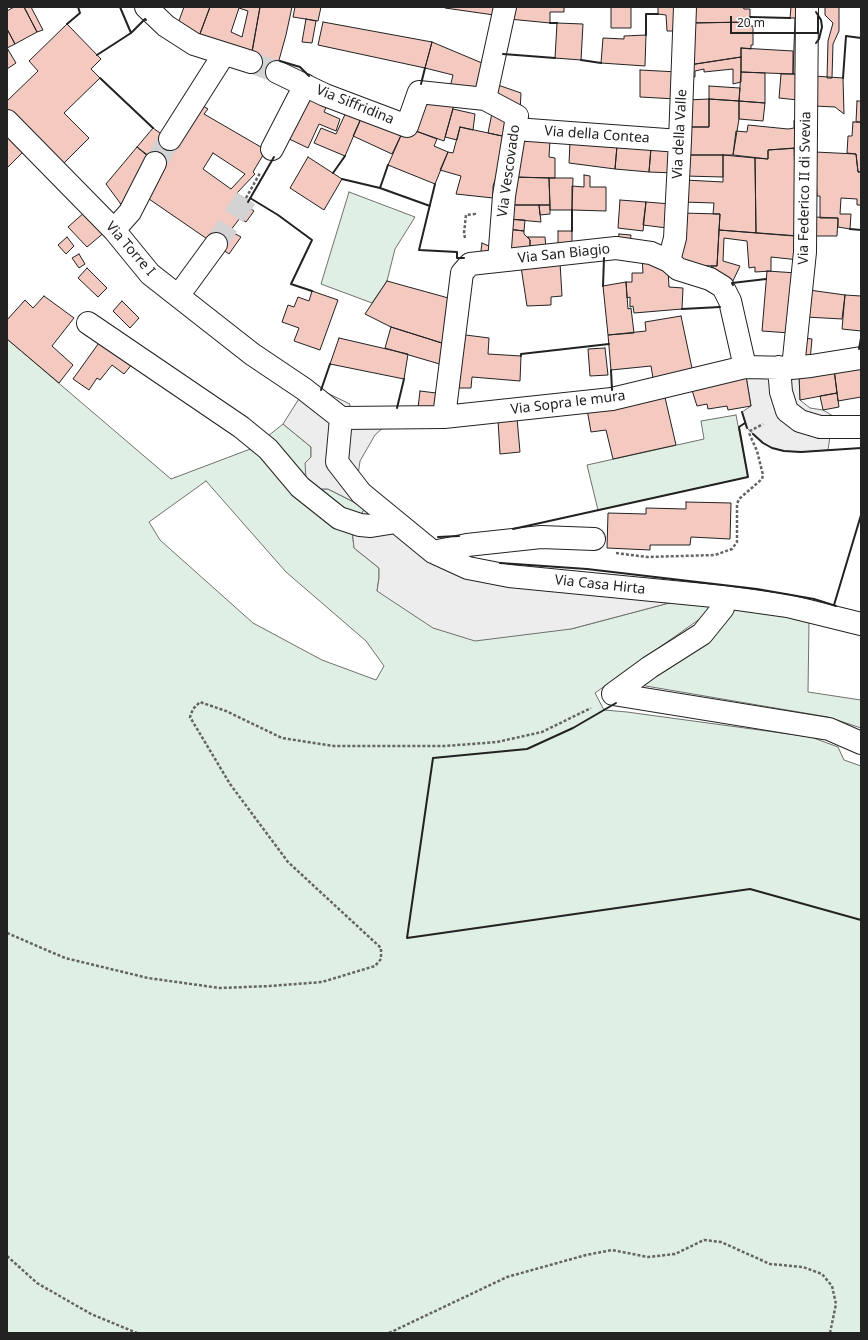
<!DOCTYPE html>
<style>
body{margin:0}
#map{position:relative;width:868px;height:1340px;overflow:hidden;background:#fff;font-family:"Noto Sans",sans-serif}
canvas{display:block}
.frame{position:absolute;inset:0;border:8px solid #222;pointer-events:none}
.scale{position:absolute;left:730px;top:16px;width:89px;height:18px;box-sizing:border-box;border:2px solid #222;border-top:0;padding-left:5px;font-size:12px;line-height:14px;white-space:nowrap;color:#222;-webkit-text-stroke:3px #fff;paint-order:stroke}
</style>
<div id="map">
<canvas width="868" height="1340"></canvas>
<div class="frame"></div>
<div class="scale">20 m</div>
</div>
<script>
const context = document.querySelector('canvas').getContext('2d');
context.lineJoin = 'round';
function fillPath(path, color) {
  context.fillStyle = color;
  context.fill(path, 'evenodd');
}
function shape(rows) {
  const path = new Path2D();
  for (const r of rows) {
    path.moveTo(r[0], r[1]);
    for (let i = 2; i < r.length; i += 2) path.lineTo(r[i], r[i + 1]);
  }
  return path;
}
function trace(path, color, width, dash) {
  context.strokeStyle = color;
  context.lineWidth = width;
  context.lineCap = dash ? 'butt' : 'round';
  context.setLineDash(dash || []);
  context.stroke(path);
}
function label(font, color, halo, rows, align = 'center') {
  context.font = font + ' "Noto Sans",sans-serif';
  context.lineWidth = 3;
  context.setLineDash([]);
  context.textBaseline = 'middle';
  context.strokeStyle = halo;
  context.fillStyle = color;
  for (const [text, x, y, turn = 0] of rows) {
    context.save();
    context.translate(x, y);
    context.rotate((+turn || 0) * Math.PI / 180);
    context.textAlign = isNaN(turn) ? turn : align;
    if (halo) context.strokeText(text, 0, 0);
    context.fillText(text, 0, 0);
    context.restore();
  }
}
const green = shape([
 [349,192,415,217,395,249,387,281,372,303,321,284,349,192],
 [7,339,171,479,253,448,283,424,311,447,311,457,316,489,328,489,365,508,352,529,354,548,379,568,379,578,377,591,571,629,688,598,715,602,711,611,595,693,604,710,627,712,811,737,838,747,844,760,861,766,861,1333,7,1333,7,339],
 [206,481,286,572,366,641,384,666,376,680,322,660,253,623,160,540,149,522,206,481],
 [736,415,748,477,598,510,587,465,704,439,701,421,736,415],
 [737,606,809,621,808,692,861,700,861,728,828,717,640,685,719,627,737,606]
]);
const parking = shape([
 [799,374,800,400,810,408,823,410,833,416,828,450,801,452,784,451,772,448,763,443,747,428,742,412,751,406,746,376,799,374],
 [321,390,350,404,349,410,386,425,375,435,360,461,358,475,363,482,354,502,328,489,316,489,306,479,305,463,311,457,311,447,283,424,300,397,321,390],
 [365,508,431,561,688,598,571,629,475,641,433,628,377,591,379,578,379,568,354,548,352,529,365,508]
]);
const building = shape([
 [14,7,24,7,37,32,15,44,7,29,7,11,14,7],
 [24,7,31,7,43,30,37,32,24,7],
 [184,7,210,7,198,39,177,26,184,7],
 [210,7,260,7,251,58,198,39,210,7],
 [239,8,248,11,242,37,231,32,239,8],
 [260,7,292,7,286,35,274,78,249,68,260,7],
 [295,7,321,7,318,21,293,17,295,7],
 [445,7,495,7,494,15,445,8,445,7],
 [511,7,564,7,564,12,550,12,550,23,509,19,511,7],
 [611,7,631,7,631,28,611,28,611,7],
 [658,7,678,7,678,31,667,31,666,15,658,14,658,7],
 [690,7,743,7,744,9,750,9,750,22,690,23,690,7],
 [791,7,802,7,799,74,793,74,795,18,790,18,791,7],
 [825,7,839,7,839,31,833,44,832,78,827,78,828,41,833,23,825,15,825,7],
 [306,19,316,21,312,43,302,42,306,19],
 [323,22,432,42,425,68,318,45,323,22],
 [750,22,750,26,753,26,753,45,751,45,751,49,741,48,741,57,689,65,690,23,750,22],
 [557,23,583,24,581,60,555,58,557,23],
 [67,24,101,59,91,69,100,78,64,113,89,138,60,167,7,113,7,101,38,71,29,61,67,24],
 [7,29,15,44,7,48,16,63,7,69,7,29],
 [646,35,645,66,601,63,603,38,624,39,624,36,646,35],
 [432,42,482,63,475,91,450,87,453,75,425,68,432,42],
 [741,48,793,51,793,74,741,72,741,48],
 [741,57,741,82,733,84,733,69,704,72,704,69,695,71,695,77,689,77,689,65,741,57],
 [640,70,678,72,676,99,640,97,640,70],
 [741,72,765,73,765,103,739,101,741,72],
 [781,74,799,74,798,100,779,98,781,74],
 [814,76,843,78,844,114,835,107,814,106,814,76],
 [495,84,521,93,520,112,492,98,495,84],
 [709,86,740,88,739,101,709,99,709,86],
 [309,91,329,101,324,112,340,119,336,131,319,124,308,148,285,137,309,91],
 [424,98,455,101,444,141,413,130,424,98],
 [709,99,739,101,739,119,733,155,687,155,687,127,709,127,709,99],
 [709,99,709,127,687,127,687,100,709,99],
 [739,101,765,103,763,121,739,119,739,101],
 [857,101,861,101,861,122,856,122,857,101],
 [200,104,208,109,204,114,266,150,253,172,255,174,237,193,251,205,249,208,254,211,246,222,240,218,230,231,241,237,229,254,149,199,161,165,200,104],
 [213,153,245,174,231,189,203,169,213,153],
 [348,108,363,114,345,156,314,143,321,128,336,134,348,108],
 [493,108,510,117,507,137,488,133,493,108],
 [453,109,475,114,473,130,460,127,457,140,445,137,453,109],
 [363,114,403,131,392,154,353,136,363,114],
 [794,121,799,121,799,148,768,150,768,159,733,155,736,131,747,132,748,125,788,129,794,128,794,121],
 [853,122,861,122,861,172,858,172,856,154,847,153,848,136,852,136,853,122],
 [460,127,507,137,503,157,493,186,493,198,456,194,461,176,440,170,448,152,453,153,460,127],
 [153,128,174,143,161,165,137,147,153,128],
 [413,130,437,139,434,146,448,152,435,184,388,165,403,131,413,130],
 [7,135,24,151,7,168,7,135],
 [518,137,550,140,549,157,555,158,555,178,512,177,518,137],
 [570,142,617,146,615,169,569,163,570,142],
 [617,146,651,148,649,172,615,169,617,146],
 [137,147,152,160,123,207,106,184,137,147],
 [651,148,675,149,675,173,649,172,651,148],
 [794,148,796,208,794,236,756,233,755,158,768,159,768,150,794,148],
 [815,152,856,154,858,172,861,172,861,205,857,205,857,199,841,198,840,214,851,214,850,229,838,227,838,218,820,218,820,196,817,196,815,152],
 [687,155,723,155,723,177,685,176,687,155],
 [723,155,755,158,756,233,719,230,720,214,713,214,714,203,683,202,685,180,723,182,723,155],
 [308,157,342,179,324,210,290,188,308,157],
 [584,175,590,176,590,187,606,187,606,211,572,210,572,186,584,187,584,175],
 [512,177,549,178,550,205,510,205,512,177],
 [549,178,573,178,572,210,550,210,549,178],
 [620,200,646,202,643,231,618,228,620,200],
 [646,202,671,204,667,228,643,225,646,202],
 [510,205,539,205,541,222,508,219,510,205],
 [539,205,550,205,550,214,540,215,539,205],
 [86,211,106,231,87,247,68,227,86,211],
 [682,213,720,214,717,266,679,265,682,213],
 [814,217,838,218,837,236,814,236,814,217],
 [508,219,525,220,524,231,507,229,508,219],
 [507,229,524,231,524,234,530,240,530,249,505,250,507,229],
 [719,230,799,236,799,260,771,257,771,271,755,272,755,267,749,268,747,241,724,238,723,261,740,266,732,283,711,266,717,266,719,230],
 [558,231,572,231,572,247,558,247,558,231],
 [619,234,631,235,630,243,618,242,619,234],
 [67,237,74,246,66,254,58,245,67,237],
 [528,237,545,237,546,248,530,249,530,240,528,237],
 [482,243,491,247,488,258,480,258,482,243],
 [79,254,85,264,79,268,72,258,79,254],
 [642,257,668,270,669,287,683,288,682,309,634,313,633,306,630,307,630,297,627,298,626,282,632,282,632,273,643,273,642,257],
 [560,262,562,296,551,297,551,305,527,306,521,267,560,262],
 [87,268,107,288,98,297,78,278,87,268],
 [767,271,797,273,790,333,762,331,767,271],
 [387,281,452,299,445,344,391,327,365,314,387,281],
 [626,282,628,309,631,308,634,333,608,335,603,286,626,282],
 [809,290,845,295,842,319,806,317,809,290],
 [312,291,338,300,320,350,294,341,299,328,282,322,288,305,294,307,298,297,309,301,312,291],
 [845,295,861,296,861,331,842,329,845,295],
 [44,296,74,318,52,346,73,365,59,383,7,339,7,320,25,300,33,308,44,296],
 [122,301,139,318,130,328,113,311,122,301],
 [681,316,693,373,654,384,651,366,611,370,608,335,646,331,645,322,681,316],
 [391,327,445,344,443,365,385,348,391,327],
 [458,334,489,338,488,354,521,356,520,381,472,377,471,388,454,388,458,334],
 [339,338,408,354,404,379,330,364,339,338],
 [804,338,812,339,810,361,802,360,804,338],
 [101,340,133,363,124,374,112,365,100,380,97,378,89,390,73,379,101,340],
 [605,348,608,375,590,376,588,349,605,348],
 [861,364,861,397,838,401,834,369,861,364],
 [834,369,837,393,800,400,799,374,834,369],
 [746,376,751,406,728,410,727,406,708,409,707,404,697,406,691,387,746,376],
 [420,391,436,393,434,409,418,408,420,391],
 [664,393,676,445,613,459,606,430,591,432,587,409,664,393],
 [837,393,839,407,823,410,820,396,837,393],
 [517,418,520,452,500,454,498,420,517,418],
 [686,502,731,503,730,539,691,537,690,545,650,545,650,550,607,548,608,513,646,514,646,508,686,509,686,502]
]);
const minorTunnel = shape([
 [251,62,277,72],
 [155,163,170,139],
 [216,244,246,198]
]);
const path = shape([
 [246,198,260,173],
 [465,238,464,233,466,215,475,214,475,216],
 [616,553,647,557,715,555,732,549,737,542,737,504,739,499,762,479,763,475,757,451,749,433,750,431,763,424],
 [7,933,65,958,148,978,220,988,270,986,322,982,375,966,381,959,381,948,288,862,230,784,190,717,193,709,200,702,226,711,282,738,334,746,445,746,497,742,542,732,591,708],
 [7,1256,37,1283,91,1314,137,1333],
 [389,1333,507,1277,586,1255,612,1250,648,1257,675,1254,704,1240,721,1242,770,1264,803,1267,822,1274,832,1286,836,1304,830,1333]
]);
const minor = shape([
 [146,7,166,26,194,44,251,62],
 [277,72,325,95,407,126,419,92,485,99],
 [7,121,114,230,150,274,252,354,304,389,341,418,444,417,612,399,745,367,791,368,811,366,861,358],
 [515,129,680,141],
 [170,139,224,54],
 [272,149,305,85],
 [114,230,130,212,155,163],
 [499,261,504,196,517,116,485,99,505,7],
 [669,261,675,238,680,141,685,7],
 [178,296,216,244],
 [88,323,241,427,268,449,300,487,339,518,360,525,371,526,396,522],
 [779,367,781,392,787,411,800,421,820,427,861,427],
 [791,368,794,358,805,252,807,7],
 [444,417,462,273,470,264,616,248,651,253,669,261,678,269,710,279,723,287,730,301,745,367],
 [341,418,337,462,361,493,433,552,468,568,509,576,724,597,788,606,861,624],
 [433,552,467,545,541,537,594,539],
 [613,694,829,729,861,743],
 [613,694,650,667,702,634,723,608,724,597]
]);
const wall = shape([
 [816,12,821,20,822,27,819,39,816,43],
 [750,17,790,18],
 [550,23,557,23],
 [67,24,80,13,78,7],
 [131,33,145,19,146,20],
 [646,35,646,14,658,14],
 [503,54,555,58],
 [97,55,131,33,120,7],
 [581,60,601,63],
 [280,61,300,67,309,76],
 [100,78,153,128],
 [843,78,846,36,861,38],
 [421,84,425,68],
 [333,173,345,156],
 [342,179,380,188,430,206],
 [435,184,419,250,457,252,457,258,464,258],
 [380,188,388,165],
 [250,198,278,215,312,240,291,284,312,291],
 [248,202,274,157],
 [572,210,572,231],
 [850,229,861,230],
 [733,285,732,283,766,279],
 [603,286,604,258],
 [682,309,720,307],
 [859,349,861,338],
 [521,356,521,354,609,344],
 [611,370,612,390],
 [321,390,330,364],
 [397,408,404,379],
 [742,412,747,428],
 [753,434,763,443,772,448,784,451,801,452,861,448],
 [513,529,748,477,739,427,745,423],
 [438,537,459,536],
 [500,563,587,569,757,589,814,599,836,606],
 [834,605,861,515],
 [616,703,573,728,527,749,433,758,407,938,750,889,861,920]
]);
const streetNames = [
 ["Via Siffridina",355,105,22],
 ["Via della Valle",680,134,-87],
 ["Via della Contea",597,135,4],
 ["Via Vescovado",509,171,-82],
 ["Via Federico II di Svevia",805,188,-89],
 ["Via Torre I",130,249,49],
 ["Via San Biagio",564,254,-6],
 ["Via Sopra le mura",568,403,-7],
 ["Via Casa Hirta",600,585,6]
];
fillPath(green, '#e0efe3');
trace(green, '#6f6f6f', 1);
fillPath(parking, '#ededed');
trace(parking, '#6f6f6f', 1);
fillPath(building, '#f3c9c0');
trace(building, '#222', 1);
trace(minorTunnel, '#d3d3d3', 22, [22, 11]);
trace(minor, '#222', 24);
trace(path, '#646464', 2.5, [3, 2]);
trace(minor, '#fff', 22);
trace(wall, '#222', 2);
label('14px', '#222', '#fff', streetNames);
</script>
